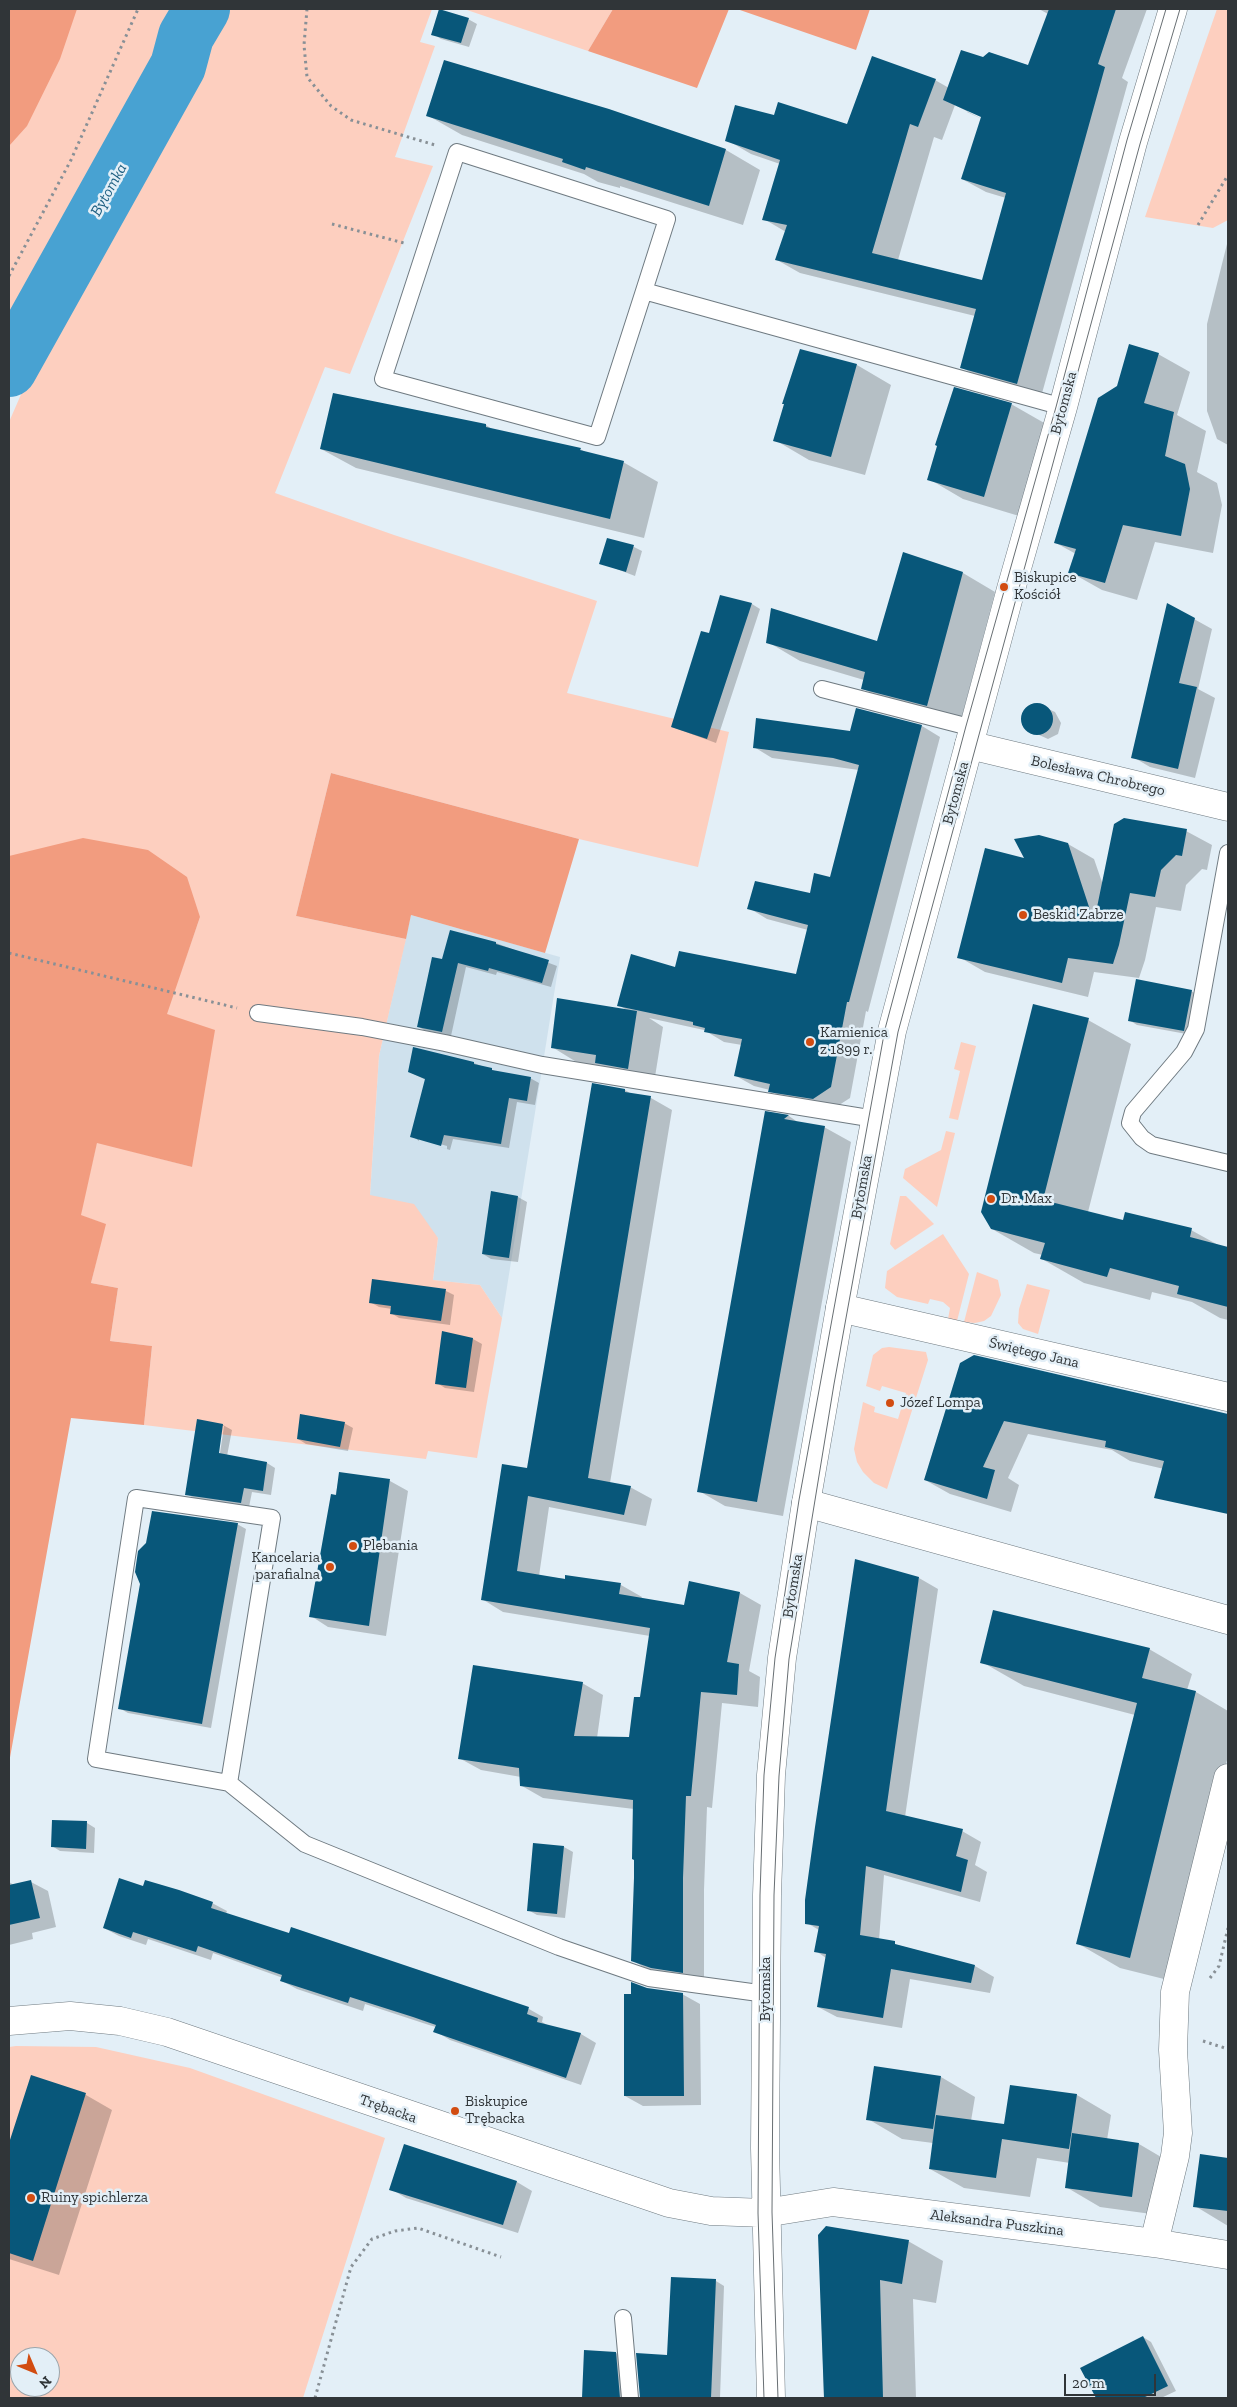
<!DOCTYPE html>
<meta charset="utf-8">
<style>
body{margin:0}
#map{position:relative;width:1237px;height:2407px;overflow:hidden;background:#e3eff7;font-family:"Zilla Slab",serif}
canvas{display:block}
.frame{position:absolute;inset:0;border:10px solid #303538;pointer-events:none}
.north{position:absolute;left:10px;top:2347px;width:50px;height:50px;box-sizing:border-box;background:#e3eff7;border:1px solid #9ba5ab;border-radius:50%;rotate:135deg;font-size:14px;font-weight:700;line-height:20px;text-align:center;color:#303538}
.north::after{content:'';display:block;margin:auto;width:18px;height:22px;background:#d24c11;clip-path:polygon(50% 0,100% 100%,50% 72%,0 100%)}
.scale{position:absolute;left:1064px;top:2374px;width:92px;height:22px;box-sizing:border-box;border:2px solid #303538;border-top:0;padding-left:6px;font-size:15px;line-height:18px;white-space:nowrap;color:#303538;-webkit-text-stroke:4px #e3eff7;paint-order:stroke}
</style>
<div id="map">
<canvas width="1237" height="2407"></canvas>
<div class="frame"></div>
<div class="north">N</div>
<div class="scale">20 m</div>
</div>
<script>
const context = document.querySelector('canvas').getContext('2d');
context.lineJoin = 'round';
function fillPath(path, color) {
  context.fillStyle = color;
  context.fill(path, 'evenodd');
}
function shape(rows) {
  const path = new Path2D();
  for (const r of rows) {
    if (r.length === 3) {
      path.moveTo(r[0] + r[2], r[1]);
      path.arc(r[0], r[1], r[2], 0, 2 * Math.PI);
      continue;
    }
    path.moveTo(r[0], r[1]);
    for (let i = 2; i < r.length; i += 2) path.lineTo(r[i], r[i + 1]);
  }
  return path;
}
function trace(path, color, width, dash) {
  context.strokeStyle = color;
  context.lineWidth = width;
  context.lineCap = dash ? 'butt' : 'round';
  context.setLineDash(dash || []);
  context.stroke(path);
}
function label(font, color, halo, rows, align = 'center') {
  context.font = font + ' "Zilla Slab",serif';
  context.lineWidth = 5;
  context.setLineDash([]);
  context.textBaseline = 'middle';
  context.strokeStyle = halo;
  context.fillStyle = color;
  for (const [text, x, y, turn = 0] of rows) {
    context.save();
    context.translate(x, y);
    context.rotate((+turn || 0) * Math.PI / 180);
    context.textAlign = isNaN(turn) ? turn : align;
    if (halo) context.strokeText(text, 0, 0);
    context.fillText(text, 0, 0);
    context.restore();
  }
}
const built = shape([
 [411,915,560,957,502,1318,480,1285,433,1280,438,1238,370,1195,379,1056]
]);
const green = shape([
 [9,9,181,9,161,55,9,340],
 [224,9,432,9,420,42,435,46,395,157,433,166,350,374,325,367,275,493,394,535,597,601,567,693,729,732,698,867,579,839,331,773,296,916,406,939,379,1056,370,1195,414,1204,438,1238,433,1280,480,1285,502,1318,477,1458,428,1451,426,1459,144,1425,152,1346,110,1341,118,1288,91,1283,105,1224,80,1215,97,1142,192,1167,166,1014,200,917,9,856,9,422,74,273,123,186,178,110],
 [464,9,613,9,588,51],
 [1217,9,1228,9,1228,220,1213,228,1145,217],
 [961,1042,976,1046,958,1120,949,1118,960,1071,954,1069],
 [946,1131,955,1133,937,1207,903,1178,905,1169,941,1150],
 [900,1196,906,1196,934,1224,895,1250,890,1244],
 [943,1234,969,1274,957,1321,948,1319,950,1308,943,1302,930,1299,928,1304,897,1297,885,1288,887,1271],
 [977,1272,998,1280,1001,1295,991,1316,984,1321,975,1323,964,1322],
 [1027,1284,1050,1290,1038,1334,1023,1329,1018,1323,1019,1309],
 [889,1347,926,1352,928,1360,887,1489,874,1483,863,1472,857,1462,854,1449,863,1402,875,1407,874,1412,898,1419,906,1393,882,1386,880,1391,866,1386,873,1355,882,1348],
 [16,2046,96,2047,190,2068,385,2138,303,2398,9,2398,9,2047],
 [20,2357,50,2357,50,2387,20,2387]
]);
const forest = shape([
 [9,9,77,9,60,59,27,126,9,146],
 [613,9,729,9,697,88,588,51],
 [737,9,870,9,856,50],
 [331,773,579,839,545,953,411,915,406,939,296,916],
 [83,838,148,850,187,877,200,917,167,1014,215,1030,192,1167,97,1143,81,1215,106,1224,91,1283,118,1288,110,1341,152,1346,144,1425,71,1418,9,1763,9,856]
]);
const shadow = shape([
 [1039,9,1147,9,1122,78,1128,82,1041,397,985,381,961,367,975,316,800,273,777,260,786,232,764,219,780,164,751,154,727,140,775,116,848,126,935,80,949,88,983,58,1029,67,1048,14],
 [955,105,982,119,962,179,986,192,1006,198,983,281,898,260,934,137,942,140],
 [967,109,987,118,986,121,967,112],
 [468,19,477,24,469,47,441,39,433,34],
 [427,115,726,150,760,170,743,225,620,186,620,188,598,182,584,174,462,135],
 [1228,240,1228,445,1217,439,1207,411,1207,324],
 [801,350,857,365,891,385,865,475,809,460,775,440],
 [1158,354,1190,372,1177,415,1206,431,1197,472,1217,483,1222,505,1213,553,1155,542,1137,600,1102,590,1070,572,1076,554,1056,543],
 [1011,404,1046,424,1019,516,963,499,929,479],
 [486,425,495,431,580,449,589,454,623,462,658,482,644,538,356,468,321,449],
 [608,539,634,547,642,551,635,576,601,563],
 [904,554,963,573,995,592,960,724,895,707,862,688,864,680,800,661,768,642,878,643],
 [721,596,752,604,760,609,716,743,672,727,710,635],
 [1194,619,1212,629,1198,689,1215,698,1195,778,1150,767,1133,757],
 [1035,703,1055,712,1061,723,1058,734,1048,739,1028,730,1022,720,1025,709],
 [857,710,922,726,940,737,868,1012,866,1011,850,1098,833,1109,788,1102,770,1090,754,1086,736,1076,742,1045,724,1042,704,1030,649,1018,663,1027,654,1083,622,1078,602,1066,578,1063,552,1047,628,1011,619,1005,676,969,796,976,808,930,767,919,749,908,811,895,831,879,859,770,772,758,754,747,851,733],
 [1186,831,1212,845,1207,870,1202,869,1186,885,1181,911,1156,907,1145,960,1139,978,1094,972,1088,997,985,972,959,957,1027,860,1068,844,1094,859,1103,885],
 [496,943,557,966,551,987,497,972,496,975,466,967,451,1036,427,1032,419,1027,443,961],
 [1191,991,1200,996,1192,1035,1137,1025,1129,1020],
 [1088,1020,1131,1044,1088,1212,1124,1222,1191,1230,1220,1246,1228,1248,1228,1320,1220,1318,1192,1302,1152,1292,1150,1300,1084,1283,1042,1259,1043,1255,1034,1253,992,1229],
 [474,1063,499,1073,530,1078,539,1083,535,1105,517,1102,509,1148,453,1139,450,1150,420,1141,447,1149,447,1146,419,1138,419,1141,412,1136,426,1080,410,1072],
 [625,1090,633,1095,651,1098,672,1110,610,1483,630,1487,652,1499,646,1526,549,1507,539,1576,621,1585,642,1597,641,1599,685,1607,740,1593,761,1605,749,1671,760,1677,758,1707,722,1703,712,1808,707,1807,704,1890,704,1984,653,1973,632,1960,635,1878,634,1809,543,1798,522,1786,521,1777,481,1770,459,1758,582,1683,603,1695,597,1738,630,1738,641,1699,650,1636,503,1612,482,1599,528,1470],
 [766,1113,789,1116,799,1123,824,1127,851,1142,783,1516,725,1506,699,1491],
 [492,1192,518,1197,527,1202,518,1262,491,1259,483,1254],
 [446,1291,454,1295,450,1325,399,1318,391,1313,392,1309,379,1307,370,1302],
 [443,1332,473,1339,482,1344,474,1392,445,1388,437,1383],
 [974,1356,1228,1416,1228,1484,1130,1461,1112,1450,1028,1434,1008,1478,1019,1485,1011,1512,950,1494,925,1480],
 [198,1420,223,1425,232,1430,227,1456,267,1463,275,1468,271,1495,252,1492,249,1507,195,1499,187,1494],
 [222,1426,224,1426,219,1460,217,1459],
 [344,1423,353,1428,348,1451,306,1444,298,1439],
 [340,1473,390,1481,408,1491,386,1636,328,1627,311,1616],
 [237,1524,246,1529,211,1728,128,1713,119,1708],
 [919,1578,938,1589,905,1817,962,1831,981,1842,975,1865,987,1872,980,1902,884,1875,879,1940,975,1966,994,1977,990,1993,910,1979,902,2028,837,2017,818,2007,826,1958,816,1951,819,1930,807,1923],
 [1149,1649,1192,1674,1187,1690,1196,1692,1228,1711,1228,1756,1172,1981,1120,1968,1077,1943,1135,1715,1024,1686,982,1662],
 [87,1823,95,1828,94,1853,60,1851,52,1846],
 [534,1844,564,1847,573,1852,565,1918,537,1915,528,1910],
 [9,1882,14,1885,31,1882,48,1891,56,1927,32,1933,33,1939,9,1945],
 [143,1888,212,1903,227,1911,226,1914,290,1934,292,1928,529,2009,543,2017,542,2022,549,2026,581,2034,596,2043,581,2085,450,2040,435,2031,436,2027,429,2025,365,2004,363,2011,297,1989,282,1981,283,1978,213,1953,211,1960,148,1939,146,1945,119,1936,104,1928],
 [647,1989,682,1994,700,2004,701,2105,643,2106,625,2096,632,1995],
 [32,2076,86,2095,112,2110,59,2275,9,2259,9,2147],
 [941,2077,975,2097,971,2121,1005,2126,1077,2095,1111,2115,1107,2140,1139,2144,1173,2164,1166,2216,1100,2207,1066,2187,1070,2163,1037,2158,1030,2197,964,2188,930,2169,933,2143,902,2139,868,2119],
 [405,2145,517,2182,532,2191,518,2233,406,2198,391,2189],
 [1201,2156,1228,2159,1228,2226,1195,2206],
 [819,2236,908,2241,943,2261,936,2303,913,2299,916,2398,824,2398],
 [716,2281,724,2286,720,2398,641,2398],
 [1143,2337,1151,2342,1176,2391,1161,2398,1097,2398,1082,2368],
 [586,2352,616,2353,624,2358,629,2398,583,2398]
]);
const river = shape([
 [9,369,178,66,186,36,202,9]
]);
const building = shape([
 [439,9,469,18,461,43,431,35],
 [1049,9,1116,9,1098,64,1105,67,1017,384,960,368,976,309,775,260,787,225,762,220,780,160,725,141,735,105,774,115,778,102,847,124,872,56,936,79,918,127,910,124,872,253,982,280,1006,193,961,179,981,117,943,100,961,50,983,57,989,52,1028,65],
 [444,60,609,109,726,149,709,206,586,167,585,170,562,162,563,159,426,116],
 [1129,344,1159,353,1144,403,1174,412,1165,456,1185,464,1190,489,1181,536,1123,525,1105,583,1068,573,1076,549,1054,543,1098,398,1117,386],
 [800,349,857,364,831,457,773,441,784,404,782,404],
 [954,387,1012,403,984,497,927,480,937,446,935,445],
 [333,393,486,424,486,427,581,448,580,450,624,461,610,519,320,449],
 [607,538,634,545,626,572,599,564],
 [903,552,963,572,927,706,861,689,865,672,766,643,771,608,877,641],
 [720,595,752,603,707,739,671,727,701,631,709,633],
 [1167,603,1195,618,1179,683,1197,687,1178,769,1131,758],
 [1037,719,16],
 [856,708,922,725,849,1002,847,1002,831,1087,813,1099,768,1092,770,1084,734,1076,742,1039,704,1032,705,1028,693,1025,693,1022,617,1006,631,954,675,967,679,951,796,974,808,925,747,909,755,881,810,893,814,873,830,877,859,765,833,758,753,748,756,718,850,731],
 [1124,818,1187,829,1182,856,1176,855,1161,870,1155,897,1130,893,1119,945,1113,964,1068,958,1062,983,957,958,985,848,1024,858,1014,839,1039,835,1068,843,1094,922,1114,824],
 [450,930,496,942,496,944,549,960,542,983,489,968,488,971,458,963,442,1032,417,1027,432,957,442,959],
 [1136,979,1192,990,1184,1031,1128,1021],
 [557,998,637,1011,628,1069,595,1063,596,1055,551,1048],
 [1033,1004,1089,1018,1043,1200,1123,1220,1125,1212,1192,1228,1190,1237,1228,1247,1228,1307,1177,1294,1179,1286,1110,1268,1107,1277,1040,1259,1045,1243,991,1229,981,1212],
 [413,1047,474,1062,474,1064,492,1068,492,1070,531,1077,527,1101,509,1098,501,1144,444,1135,441,1146,410,1137,425,1079,408,1072],
 [592,1083,625,1089,625,1092,651,1096,588,1478,631,1486,624,1515,528,1496,517,1571,565,1579,565,1575,621,1583,619,1594,684,1605,689,1581,740,1592,727,1662,739,1664,737,1695,701,1692,691,1796,686,1796,683,1878,683,1973,651,1968,631,1961,634,1878,634,1860,632,1859,633,1800,520,1786,519,1768,458,1759,473,1665,583,1682,574,1736,629,1737,634,1697,640,1697,650,1628,481,1600,502,1464,527,1468],
 [765,1111,789,1115,784,1119,825,1126,757,1502,697,1492],
 [491,1191,518,1196,509,1258,482,1254],
 [372,1279,446,1289,441,1321,390,1314,391,1306,369,1303],
 [442,1331,473,1338,466,1388,435,1384],
 [974,1355,1228,1414,1228,1514,1154,1498,1164,1461,1105,1447,1106,1441,1004,1421,983,1467,995,1470,987,1499,924,1480,960,1363],
 [300,1414,345,1422,340,1447,297,1439],
 [197,1419,223,1424,219,1453,267,1462,263,1491,244,1488,241,1503,185,1495],
 [339,1472,390,1479,369,1626,309,1617,331,1494,336,1495],
 [152,1511,238,1523,202,1724,118,1709,140,1584,135,1572,138,1551,146,1543],
 [855,1559,919,1577,886,1811,963,1829,956,1856,968,1860,961,1892,866,1866,860,1935,895,1941,895,1944,975,1965,971,1983,891,1969,883,2018,817,2007,826,1954,814,1952,819,1926,805,1924,805,1900,815,1827],
 [993,1610,1150,1648,1142,1678,1196,1691,1130,1958,1076,1944,1137,1703,980,1663],
 [52,1820,87,1821,86,1849,51,1847],
 [533,1843,564,1846,557,1914,527,1911],
 [119,1878,143,1886,145,1880,179,1890,213,1902,211,1908,289,1933,291,1927,529,2007,527,2014,538,2018,537,2022,581,2033,566,2078,433,2032,436,2025,413,2017,350,1997,348,2003,280,1981,282,1975,198,1946,196,1952,133,1932,131,1938,103,1928],
 [31,1880,40,1918,9,1925,9,1885],
 [631,1982,647,1988,683,1993,684,2096,624,2096,624,1994,631,1994],
 [874,2066,941,2076,933,2129,866,2120],
 [31,2075,86,2093,33,2261,9,2253,9,2143],
 [1010,2085,1077,2094,1069,2149,1002,2139,996,2178,929,2169,936,2115,1004,2124],
 [1072,2133,1139,2143,1132,2197,1065,2188],
 [404,2144,517,2181,503,2225,389,2190],
 [1200,2154,1228,2158,1228,2211,1193,2207],
 [826,2226,909,2240,902,2284,880,2280,883,2398,824,2398,818,2235],
 [671,2277,716,2279,711,2398,640,2398,636,2353,667,2355],
 [1143,2336,1168,2386,1143,2398,1096,2398,1080,2368],
 [584,2350,616,2352,620,2398,582,2398]
]);
const path = shape([
 [307,9,304,45,307,77,331,106,351,120,435,145],
 [332,224,404,243],
 [1198,225,1228,175],
 [9,276,71,160,138,9],
 [9,953,237,1008],
 [1210,1978,1219,1966,1228,1928],
 [1203,2041,1228,2049],
 [315,2398,351,2267,372,2239,395,2231,418,2228,501,2257]
]);
const lane = shape([
 [644,291,597,437,383,379,457,152,667,219,644,291,1063,407],
 [822,689,973,728],
 [1228,853,1196,1029,1184,1052,1133,1112,1130,1123,1142,1138,1152,1145,1228,1163],
 [258,1013,362,1027,445,1043,542,1065,875,1119],
 [229,1783,96,1759,136,1498,272,1518,229,1783,305,1844,559,1947,649,1978,766,1994],
 [623,2318,630,2398]
]);
const street = shape([
 [969,745,1228,807],
 [840,1308,1228,1397],
 [806,1503,1228,1620],
 [765,2213,833,2202,1154,2243,1228,2255],
 [1154,2243,1175,2156,1178,2133,1173,2050,1175,1992,1228,1778]
]);
const secondary = shape([
 [9,2021,70,2016,120,2021,167,2032,669,2203,711,2211,765,2213],
 [771,2398,765,2148,767,1895,771,1775,782,1658,806,1503,840,1308,892,1031,1011,589,1063,407,1133,142,1173,9]
]);
const tram = shape([
 [764,2398,758,2213,760,1895,764,1775,775,1658,799,1500,885,1029,966,726,1056,407,1127,140,1166,9],
 [778,2398,772,2212,774,1895,779,1776,789,1659,834,1384,898,1032,1140,144,1180,9]
]);
const markers = [
 [1004,587,5,"#d24c11"],
 [1023,915,5,"#d24c11"],
 [810,1042,5,"#d24c11"],
 [991,1199,5,"#d24c11"],
 [890,1403,5,"#d24c11"],
 [353,1546,5,"#d24c11"],
 [330,1567,5,"#d24c11"],
 [455,2111,5,"#d24c11"],
 [31,2198,5,"#d24c11"]
];
const streetNames = [
 ["Bytomska",1064,403,-75],
 ["Bolesława Chrobrego",1098,776,13],
 ["Bytomska",956,793,-75],
 ["Bytomska",862,1187,-80],
 ["Świętego Jana",1034,1353,13],
 ["Bytomska",793,1586,-81],
 ["Bytomska",766,1989,-90],
 ["Trębacka",388,2109,19],
 ["Aleksandra Puszkina",997,2223,7]
];
const poiNames = [
 ["Biskupice",1014,578],
 ["Kościół",1014,595],
 ["Beskid Zabrze",1033,915],
 ["Kamienica",820,1033],
 ["z 1899 r.",820,1050],
 ["Dr. Max",1001,1199],
 ["Józef Lompa",900,1403],
 ["Plebania",363,1546],
 ["Kancelaria",320,1558,"right"],
 ["parafialna",320,1575,"right"],
 ["Biskupice",465,2102],
 ["Trębacka",465,2119],
 ["Ruiny spichlerza",41,2198]
];
const waterNames = [
 ["Bytomka",109,190,-61]
];
fillPath(built, '#cfe1ed');
fillPath(green, '#fdcfbf');
fillPath(forest, '#f29c7f');
fillPath(shadow, '#0003');
trace(river, '#48a2d2', 56);
fillPath(building, '#08577a');
trace(lane, '#6f7a81', 18);
trace(street, '#6f7a81', 29);
trace(secondary, '#6f7a81', 29);
trace(path, '#889096', 3, [2.5, 4]);
trace(lane, '#fff', 16);
trace(street, '#fff', 28);
trace(secondary, '#fff', 28);
trace(tram, '#686f73', 1);
for (const [x, y, r, color] of markers) {
  const dot = new Path2D();
  dot.arc(x, y, r, 0, 2 * Math.PI);
  context.fillStyle = color;
  context.fill(dot);
  trace(dot, '#e3eff7', 2);
}
label('15px', '#303538', '#e3eff7', streetNames);
label('15px', '#303538', '#e3eff7', poiNames, 'left');
label('italic 16px', '#1c5e80', '#e3eff7', waterNames);
</script>
